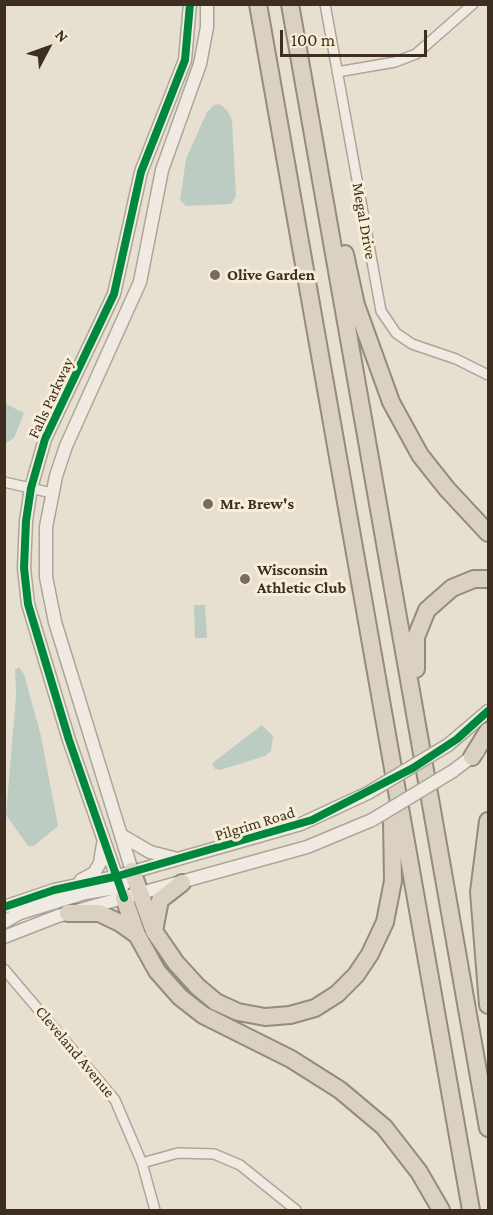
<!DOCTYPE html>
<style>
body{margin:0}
#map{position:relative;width:493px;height:1215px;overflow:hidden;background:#e7e0d1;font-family:"Crimson Pro",serif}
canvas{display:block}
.frame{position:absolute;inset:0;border:6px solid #3d2e20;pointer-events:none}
.north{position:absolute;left:18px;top:18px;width:60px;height:60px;-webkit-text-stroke:4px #f7eed8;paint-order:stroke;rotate:49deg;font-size:16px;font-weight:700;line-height:24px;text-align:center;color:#3d2e20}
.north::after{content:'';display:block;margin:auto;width:21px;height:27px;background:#3d2e20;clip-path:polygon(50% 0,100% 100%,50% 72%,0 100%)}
.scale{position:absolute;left:280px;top:30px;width:147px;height:27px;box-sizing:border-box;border:3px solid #3d2e20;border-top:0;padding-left:8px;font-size:18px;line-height:21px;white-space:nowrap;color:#3d2e20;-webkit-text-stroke:4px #f7eed8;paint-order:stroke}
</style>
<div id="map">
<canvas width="493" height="1215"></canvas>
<div class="frame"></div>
<div class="north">N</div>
<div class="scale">100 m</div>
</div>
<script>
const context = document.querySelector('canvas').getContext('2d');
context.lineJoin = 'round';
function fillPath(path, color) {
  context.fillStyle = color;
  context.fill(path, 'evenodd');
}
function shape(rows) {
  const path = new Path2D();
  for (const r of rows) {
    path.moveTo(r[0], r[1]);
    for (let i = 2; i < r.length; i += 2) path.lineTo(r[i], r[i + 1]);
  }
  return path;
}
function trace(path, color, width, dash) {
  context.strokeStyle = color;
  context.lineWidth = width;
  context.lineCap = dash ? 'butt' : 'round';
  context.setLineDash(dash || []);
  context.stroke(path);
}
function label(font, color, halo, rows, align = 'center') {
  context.font = font + ' "Crimson Pro",serif';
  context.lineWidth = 6;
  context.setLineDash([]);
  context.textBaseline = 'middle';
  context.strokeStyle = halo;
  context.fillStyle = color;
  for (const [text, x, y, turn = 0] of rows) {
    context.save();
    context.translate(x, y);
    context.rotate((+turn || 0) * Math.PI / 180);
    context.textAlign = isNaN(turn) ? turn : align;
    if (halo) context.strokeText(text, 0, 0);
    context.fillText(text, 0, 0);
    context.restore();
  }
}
const water = shape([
 [219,104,227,110,232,120,236,196,231,204,186,206,180,200,186,159,207,112,214,105],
 [4,403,24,413,14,438,5,444],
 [194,605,205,605,207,638,195,638],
 [19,667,24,674,41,736,58,826,34,846,28,846,6,815,16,695,15,670],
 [262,725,273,736,271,751,265,756,220,770,215,769,212,764,215,761]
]);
const minor = shape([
 [325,4,381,311,396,333,412,344,456,359,488,375],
 [337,72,395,62,416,54,473,4],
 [4,482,52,493],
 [4,969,115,1100,142,1163,155,1210],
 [142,1163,178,1153,214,1154,240,1165,296,1210]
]);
const tertiary = shape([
 [448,745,488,711],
 [453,771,478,752],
 [121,835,150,852,178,859],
 [132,871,55,622,46,577,46,527,56,476,66,446,140,282,162,170,200,64,207,27,207,4],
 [81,880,94,873,100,863,103,844],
 [124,898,69,740,28,604,24,568,26,521,31,488,45,439,114,294,141,172,185,60,190,4],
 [4,907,54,890,118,876,301,824,368,793],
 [4,922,20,913,85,893,121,887,125,883],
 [4,937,58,916,307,847,372,820]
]);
const motorway = shape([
 [258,4,471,1210],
 [290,4,488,1128],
 [345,254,356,305,391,402,420,455,447,489,488,533],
 [416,669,416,637,427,610,452,588,474,579,488,579],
 [472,757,488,731],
 [488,821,479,892,488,1005],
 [132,871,154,931,176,963,198,987,216,1002,238,1012,265,1017,290,1015,315,1008,337,994,356,975,370,954,385,922,393,881,392,821],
 [124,898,137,935,157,971,180,997,203,1015,291,1059,340,1090,384,1127,419,1172,441,1210],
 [68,913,99,913,120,923,137,935],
 [154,931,160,900,182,883]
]);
const tertiaryBridge = shape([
 [368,793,448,745],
 [372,820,453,771]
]);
const cycleway = shape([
 [124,898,69,740,28,604,24,568,26,521,31,488,45,439,114,294,141,172,185,60,190,4],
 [4,907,54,890,118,876,312,820,413,768,457,739,488,711]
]);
const markers = [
 [215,275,6,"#786c5e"],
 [208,504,6,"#786c5e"],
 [245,579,6,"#786c5e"]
];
const streetNames = [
 ["Megal Drive",364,221,80],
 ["Falls Parkway",51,398,-65],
 ["Pilgrim Road",255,824,-17],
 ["Cleveland Avenue",75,1052,50]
];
const poiNames = [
 ["Olive Garden",227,275],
 ["Mr. Brew's",220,504],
 ["Wisconsin",257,570],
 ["Athletic Club",257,588]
];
fillPath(water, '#bcccc2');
trace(minor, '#ada599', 12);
trace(tertiary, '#ada599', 15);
trace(motorway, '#928b80', 20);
trace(minor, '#efebe3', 9);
trace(tertiary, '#efebe3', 12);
trace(motorway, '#dad1c2', 16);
trace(tertiaryBridge, '#ada599', 15, []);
trace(tertiaryBridge, '#efebe3', 12);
trace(cycleway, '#00873e', 8);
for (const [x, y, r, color] of markers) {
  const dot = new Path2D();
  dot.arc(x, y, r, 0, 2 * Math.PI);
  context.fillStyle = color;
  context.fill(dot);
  trace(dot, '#f7eed8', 2);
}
label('16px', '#3d2e20', '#f7eed8', streetNames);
label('bold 16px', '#3d2e20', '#f7eed8', poiNames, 'left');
</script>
